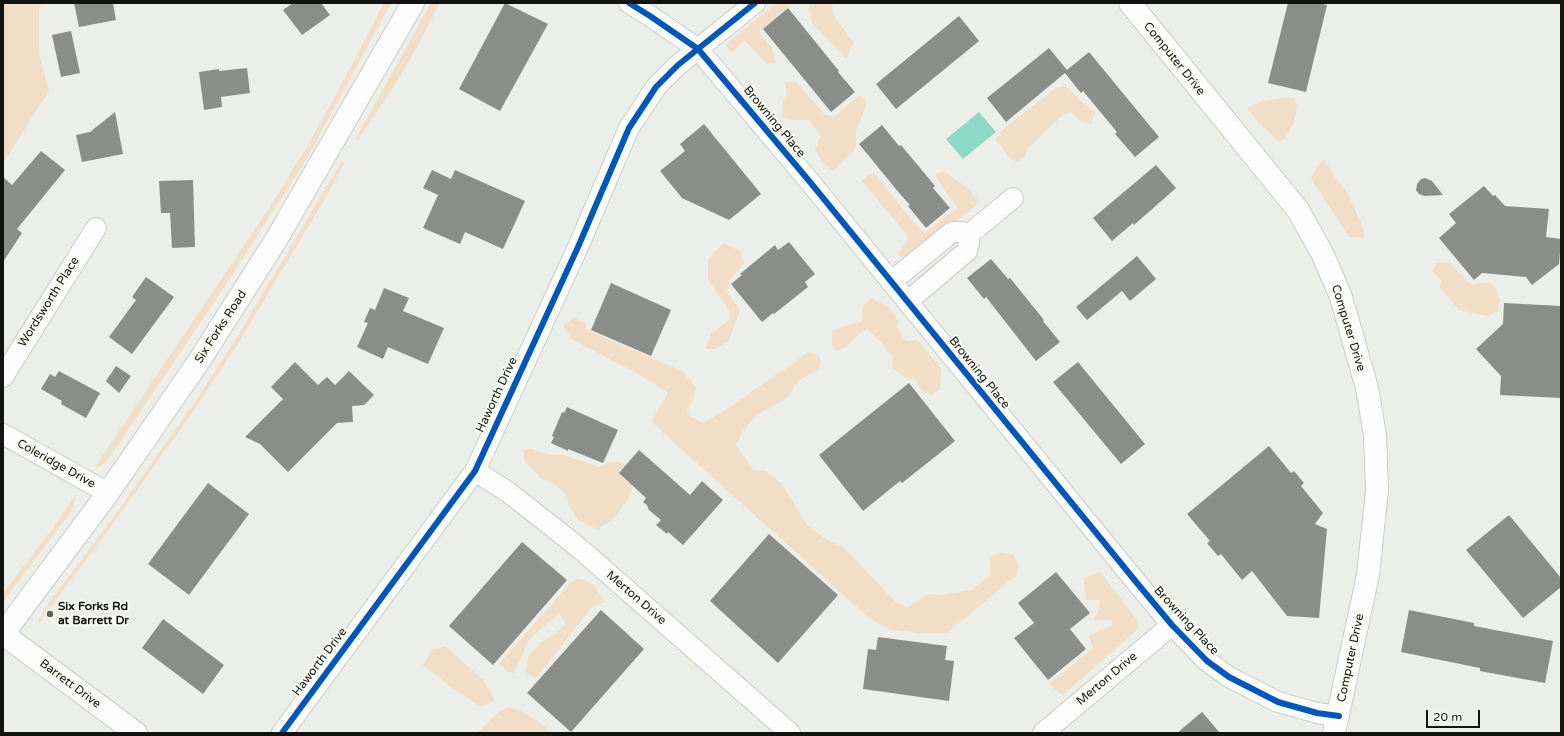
<!DOCTYPE html>
<style>
body{margin:0}
#map{position:relative;width:1564px;height:736px;overflow:hidden;background:#eceee9;font-family:"Varela Round",sans-serif}
canvas{display:block}
.frame{position:absolute;inset:0;border:4px solid #131411;pointer-events:none}
.scale{position:absolute;left:1426px;top:710px;width:54px;height:18px;box-sizing:border-box;border:2px solid #131411;border-top:0;padding-left:5px;font-size:12px;line-height:14px;white-space:nowrap;color:#131411;-webkit-text-stroke:3px #fafdf4;paint-order:stroke}
</style>
<div id="map">
<canvas width="1564" height="736"></canvas>
<div class="frame"></div>
<div class="scale">20 m</div>
</div>
<script>
const context = document.querySelector('canvas').getContext('2d');
context.lineJoin = 'round';
function fillPath(path, color) {
  context.fillStyle = color;
  context.fill(path, 'evenodd');
}
function shape(rows) {
  const path = new Path2D();
  for (const r of rows) {
    path.moveTo(r[0], r[1]);
    for (let i = 2; i < r.length; i += 2) path.lineTo(r[i], r[i + 1]);
  }
  return path;
}
function trace(path, color, width, dash) {
  context.strokeStyle = color;
  context.lineWidth = width;
  context.lineCap = dash ? 'butt' : 'round';
  context.setLineDash(dash || []);
  context.stroke(path);
}
function label(font, color, halo, rows, align = 'center') {
  context.font = font + ' "Varela Round",sans-serif';
  context.lineWidth = 4;
  context.setLineDash([]);
  context.textBaseline = 'middle';
  context.strokeStyle = halo;
  context.fillStyle = color;
  for (const [text, x, y, turn = 0] of rows) {
    context.save();
    context.translate(x, y);
    context.rotate((+turn || 0) * Math.PI / 180);
    context.textAlign = isNaN(turn) ? turn : align;
    if (halo) context.strokeText(text, 0, 0);
    context.fillText(text, 0, 0);
    context.restore();
  }
}
const green = shape([
 [3,3,42,3,39,9,39,54,49,91,3,163],
 [384,3,391,3,306,160,215,301,107,461,101,466,95,467,273,202,302,155,331,104],
 [431,3,440,3,412,56,394,86,358,140,355,140],
 [776,3,808,3,791,4,759,32,772,49,776,63,767,64,744,40,732,53,725,45],
 [808,3,832,3,833,15,854,43,846,58,812,23],
 [784,82,796,82,824,114,834,117,860,95,867,104,856,130,856,146,852,153,833,171,822,162,815,149,821,136,809,120,795,120,783,117,782,106,787,93],
 [1065,86,1095,113,1091,124,1080,121,1071,112,1063,115,1027,149,1026,156,1017,162,1010,158,995,139,1007,126,1055,89],
 [1283,98,1295,98,1297,107,1294,123,1285,139,1278,141,1259,123,1247,108,1263,101],
 [1324,159,1331,171,1349,196,1362,225,1364,238,1349,237,1311,179,1316,168],
 [342,161,345,161,344,163,329,192,234,350,201,400,111,526,48,610,41,622,39,623,39,620,45,608,113,518,195,402,229,350],
 [944,171,967,188,977,199,976,206,905,261,898,253,904,246,908,236,862,181,868,175,874,173,910,218,924,233,958,208,942,187,935,175],
 [724,243,740,251,744,263,730,279,727,292,740,310,729,340,716,349,706,349,711,334,730,319,729,310,708,280,708,261,714,252],
 [1449,262,1471,285,1480,283,1490,283,1495,287,1500,301,1497,312,1487,316,1459,310,1440,288,1441,280,1432,271,1437,263],
 [870,298,889,307,898,319,897,328,906,341,918,340,941,369,940,389,933,395,924,393,914,379,905,378,892,367,893,358,882,343,867,329,855,337,847,346,837,351,832,345,832,331,843,326,862,321,863,306],
 [574,318,586,322,587,330,682,371,696,387,693,399,687,410,689,416,703,423,727,409,809,352,820,357,820,365,818,370,804,377,794,386,791,394,781,402,757,415,743,431,736,445,753,470,765,471,781,483,807,525,824,538,843,547,896,602,907,607,929,594,942,595,972,590,990,575,990,559,999,552,1013,555,1018,563,1017,575,947,633,923,633,890,630,869,618,660,430,652,421,668,393,644,377,571,339,563,325],
 [531,449,548,454,564,455,600,467,608,462,620,462,632,468,632,487,629,498,614,518,598,529,592,527,578,520,569,506,567,495,555,485,541,478,525,462,523,450],
 [76,494,73,509,3,602,3,593,53,528],
 [1100,572,1138,621,1137,630,1063,695,1055,689,1050,683,1093,648,1089,636,1100,630,1112,626,1112,620,1094,620,1098,612,1100,600,1086,600,1084,578],
 [578,578,593,584,605,602,592,607,536,678,526,672,528,657,540,643,555,634,566,624,559,614,547,623,529,640,514,673,508,672,499,664,571,582],
 [446,647,482,679,490,690,494,700,481,707,455,690,423,665,432,649],
 [508,707,524,712,544,726,551,733,477,733,497,713]
]);
const water = shape([
 [979,112,996,132,963,159,946,139]
]);
const building = shape([
 [74,3,113,3,116,20,79,27],
 [293,3,321,3,330,15,302,35,283,10],
 [505,3,548,24,500,111,459,89],
 [1288,3,1318,3,1327,5,1306,92,1268,83],
 [788,8,839,71,838,72,855,92,831,112,763,29],
 [959,16,979,41,896,109,876,84],
 [71,31,80,73,61,77,52,35],
 [1049,48,1067,70,1089,52,1159,137,1135,157,1115,134,1117,132,1083,91,1081,93,1065,73,1006,122,987,98],
 [247,68,250,93,221,97,222,107,204,110,199,72,219,69,219,71],
 [115,112,123,154,82,162,76,135,90,132],
 [704,124,761,194,729,220,682,198,660,171,685,151,680,144],
 [882,125,899,146,901,145,935,186,933,188,950,208,926,228,908,206,910,205,900,194,859,144],
 [41,151,65,170,17,229,22,233,3,262,3,177,12,185],
 [1156,165,1176,188,1134,225,1133,223,1112,241,1093,218],
 [432,170,451,179,455,170,525,201,503,249,465,232,460,244,423,228,438,195,423,188],
 [1425,178,1432,181,1443,195,1424,196,1419,194,1416,190,1417,184,1421,179],
 [193,180,195,247,172,248,170,213,161,213,159,181],
 [1484,186,1493,196,1495,195,1505,206,1549,209,1546,237,1561,239,1559,264,1532,285,1526,277,1482,273,1474,280,1439,238,1456,223,1449,214],
 [789,242,815,274,805,282,808,287,774,314,773,313,762,322,731,284,742,275,740,274,775,245,778,250],
 [1137,256,1156,279,1130,301,1122,291,1087,320,1076,307],
 [991,259,1008,279,1010,278,1044,320,1043,321,1060,342,1036,361,986,297,984,299,967,278],
 [146,277,174,297,132,354,109,337,136,300,132,297],
 [611,283,671,310,651,356,591,330],
 [384,288,409,298,403,311,444,328,428,364,388,347,383,359,357,347,368,323,364,322,370,308,375,310],
 [1504,303,1561,306,1561,398,1500,395,1501,376,1476,349,1503,324],
 [295,362,318,385,327,377,335,385,349,371,374,395,364,405,352,406,353,422,337,423,288,472,260,444,245,437,283,399,271,387],
 [1078,362,1145,444,1121,464,1053,382],
 [116,366,131,376,119,393,106,381],
 [59,371,100,393,86,418,61,404,62,401,41,389,50,374,55,377],
 [909,383,955,441,902,483,900,481,863,511,819,455],
 [567,407,618,430,603,463,568,449,568,451,551,443,554,437,552,436,562,412,564,413],
 [1269,446,1291,473,1294,471,1304,483,1301,486,1323,513,1315,524,1327,529,1319,618,1287,616,1252,571,1242,580,1221,554,1218,556,1207,543,1210,541,1187,514],
 [639,450,690,495,702,481,723,500,683,545,668,532,667,534,656,525,661,520,649,510,647,505,643,502,646,498,619,473],
 [208,483,249,514,189,595,148,564],
 [1509,515,1561,578,1561,587,1523,618,1466,550],
 [769,534,838,595,778,663,710,601],
 [522,542,567,580,493,665,449,626],
 [1056,572,1090,613,1070,629,1086,649,1048,680,1014,638,1034,623,1018,603],
 [601,610,644,649,571,732,527,693],
 [1409,610,1474,623,1474,626,1553,641,1545,683,1480,671,1480,668,1401,652],
 [163,619,224,665,203,694,142,648],
 [878,637,947,646,945,660,954,661,949,701,863,689,868,649,876,650],
 [1202,712,1220,733,1177,733]
]);
const minor = shape([
 [629,3,650,16,698,49,810,182,1137,583,1172,625,1207,661,1229,677,1278,702,1317,713,1339,716],
 [967,236,1013,198],
 [891,282,952,232,962,232,967,236,969,242,967,251,907,302],
 [3,377,96,228],
 [3,434,108,493],
 [475,471,508,492,578,547,790,733],
 [282,733,475,471,578,247,629,128,656,87,678,65,755,3],
 [1043,733,1172,625]
]);
const tertiary = shape([
 [1130,3,1298,210,1323,255,1341,297,1367,388,1375,435,1377,491,1368,575,1334,733],
 [3,634,136,733]
]);
const primary = shape([
 [3,634,108,493,199,361,276,240,413,3]
]);
const cycleway = shape([
 [629,3,650,16,698,49,810,182,1137,583,1172,625,1207,661,1229,677,1278,702,1317,713,1339,716],
 [282,733,475,471,578,247,629,128,656,87,678,65,755,3]
]);
const markers = [
 [50,614,4,"#5f605d"]
];
const streetNames = [
 ["Computer Drive",1174,59,51],
 ["Browning Place",774,122,50],
 ["Wordsworth Place",49,302,-58],
 ["Six Forks Road",221,327,-57],
 ["Computer Drive",1348,328,73],
 ["Browning Place",979,373,51],
 ["Haworth Drive",497,395,-65],
 ["Coleridge Drive",56,464,29],
 ["Merton Drive",636,598,41],
 ["Browning Place",1186,621,47],
 ["Computer Drive",1351,658,-78],
 ["Haworth Drive",320,662,-53],
 ["Merton Drive",1107,679,-40],
 ["Barrett Drive",70,684,37]
];
const poiNames = [
 ["Six Forks Rd",58,607],
 ["at Barrett Dr",58,621]
];
fillPath(green, '#f2ddc6');
fillPath(water, '#90d8c6');
fillPath(building, '#8b8d8a');
trace(minor, '#caccc8', 22);
trace(tertiary, '#caccc8', 24);
trace(primary, '#caccc8', 24);
trace(minor, '#fcfcfc', 20);
trace(tertiary, '#fcfcfc', 22);
trace(primary, '#fcfcfc', 22);
trace(cycleway, '#0057b8', 6);
for (const [x, y, r, color] of markers) {
  const dot = new Path2D();
  dot.arc(x, y, r, 0, 2 * Math.PI);
  context.fillStyle = color;
  context.fill(dot);
  trace(dot, '#fafdf4', 1.5);
}
label('12px', '#131411', '#fafdf4', streetNames);
label('bold 12px', '#131411', '#fafdf4', poiNames, 'left');
</script>
